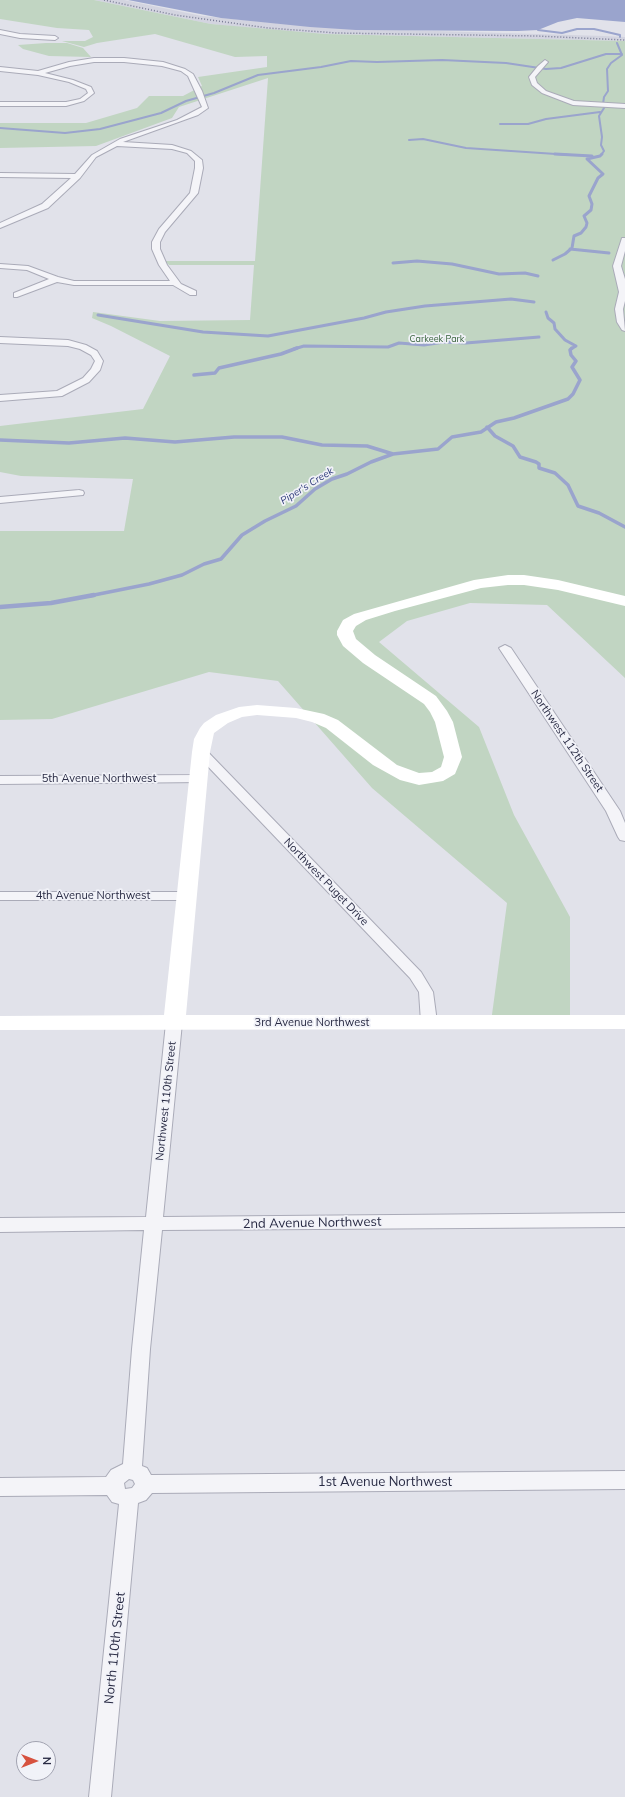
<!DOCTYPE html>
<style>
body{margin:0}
#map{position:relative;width:625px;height:1797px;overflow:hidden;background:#e1e2ea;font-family:Mulish,sans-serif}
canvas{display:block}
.north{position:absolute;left:16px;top:1741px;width:40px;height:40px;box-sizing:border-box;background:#f1f2f8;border:1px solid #a1a2b0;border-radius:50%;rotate:90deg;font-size:11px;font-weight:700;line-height:16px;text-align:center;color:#282a43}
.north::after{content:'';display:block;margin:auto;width:14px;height:18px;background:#d7523f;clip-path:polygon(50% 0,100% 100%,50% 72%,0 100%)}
</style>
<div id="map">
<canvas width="625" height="1797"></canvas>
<div class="north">N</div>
</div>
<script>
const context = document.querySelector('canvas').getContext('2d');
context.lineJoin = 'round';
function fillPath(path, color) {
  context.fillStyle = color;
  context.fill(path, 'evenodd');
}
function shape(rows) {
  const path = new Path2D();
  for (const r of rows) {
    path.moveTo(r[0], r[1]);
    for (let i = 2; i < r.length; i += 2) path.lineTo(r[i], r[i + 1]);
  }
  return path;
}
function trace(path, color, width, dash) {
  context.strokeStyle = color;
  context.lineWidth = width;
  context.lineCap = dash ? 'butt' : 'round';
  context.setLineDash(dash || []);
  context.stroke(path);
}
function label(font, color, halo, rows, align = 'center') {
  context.font = font + ' Mulish,sans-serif';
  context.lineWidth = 3.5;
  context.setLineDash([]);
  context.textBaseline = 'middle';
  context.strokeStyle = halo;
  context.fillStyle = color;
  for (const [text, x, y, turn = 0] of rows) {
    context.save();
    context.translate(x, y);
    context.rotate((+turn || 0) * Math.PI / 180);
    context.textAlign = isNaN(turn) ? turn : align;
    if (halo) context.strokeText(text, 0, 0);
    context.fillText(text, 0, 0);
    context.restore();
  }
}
const built = shape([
 [94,0,124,0,202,16,286,24,370,29,604,36,625,37,625,41,325,34,270,30,211,24]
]);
const green = shape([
 [0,0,94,0,211,24,325,34,625,41,625,678,547,605,470,603,407,621,379,642,479,727,514,815,570,917,570,1022,491,1022,507,903,372,788,278,681,209,672,52,719,0,720,0,531,124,531,133,479,21,476,0,472,0,426,143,409,170,356,111,326,92,318,93,312,160,321,250,320,254,265,169,265,165,261,255,261,268,78,179,107,172,118,96,146,0,148,0,123,86,123,137,108,149,96,183,96,202,86,198,77,267,67,267,56,235,57,155,34,97,43,84,47,62,41,85,41,93,37,89,30,57,28,0,19],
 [46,43,67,43,83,48,91,57,49,56,23,49,18,45]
]);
const water = shape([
 [128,0,625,0,625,22,577,18,558,22,538,30,518,31,356,30,310,27,221,18]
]);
const streamFar3 = shape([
 [538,30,562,33,577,29,594,29,620,35,620,37],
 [603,104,604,97,608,91,607,69,611,63,622,55,617,43],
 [500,124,528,124,546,119,600,112],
 [0,128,65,133,100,129,161,113,186,101,214,93,258,75,321,67,351,61,377,62,442,60,506,63,546,69,561,68,606,54,622,54],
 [409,140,423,139,466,148,571,155],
 [601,155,604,151,601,145,602,137,599,116,604,108]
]);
const streamFar2 = shape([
 [555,154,592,156],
 [570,249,609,253],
 [553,260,565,254,572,248,574,236,581,233,586,227,587,223,584,216,591,210,592,204,589,196,598,178,603,174,587,159,600,156,602,154],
 [393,263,417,261,452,264,499,274,525,273,538,276],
 [546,312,548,318,554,323,555,329,565,340,576,346,571,349],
 [98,315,203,332,268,336,364,318,386,312,425,306,511,299,534,302],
 [294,349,304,346,388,347,399,343,424,345,444,342,466,343,539,337]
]);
const streamFar1 = shape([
 [194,375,215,373,219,368,281,354,297,348],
 [487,427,495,436,513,446,520,457,536,462,539,464,539,468,555,473,568,485,578,506,599,513,625,527],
 [0,440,69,443,125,438,175,442,234,437,282,437,322,445,367,446,393,454],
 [89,596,149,584,182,575,204,564,221,559,242,535,265,521,296,506,315,489,332,479,347,474,371,462,393,454,438,449,452,437,481,432,496,422,514,418,568,399,573,394,580,380,572,367,576,361,571,355,570,350,572,348]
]);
const stream = shape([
 [0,607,51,603,94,595]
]);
const street = shape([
 [0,30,20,34,55,36,58,38,55,40,20,38,0,34,0,30],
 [94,58,124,58,163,62,185,69,193,74,202,91,208,108,198,115,123,142,172,145,191,151,202,160,203,168,198,193,165,232,160,242,160,249,167,265,181,284,196,291,196,295,190,295,173,285,74,285,57,282,17,297,14,297,14,293,49,279,27,270,0,268,0,264,28,266,58,277,74,281,170,281,159,265,152,249,152,242,159,229,190,193,195,168,195,161,187,153,172,149,117,146,96,157,80,178,48,208,0,228,0,223,42,204,71,178,0,177,0,173,75,174,92,155,120,139,177,120,202,107,188,76,181,71,162,66,124,62,94,62,70,66,45,73,73,80,91,87,94,93,84,101,66,106,0,106,0,102,66,102,80,99,88,93,86,89,69,82,38,75,0,71,0,67,38,71,69,62,94,58],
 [545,60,548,62,535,77,537,83,546,91,574,101,625,104,625,108,573,105,542,93,532,85,529,77,538,66,545,60],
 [622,238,625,238,625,251,621,266,625,279,625,301,623,309,625,331,622,330,617,322,615,309,619,292,613,266,622,238],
 [0,337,68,340,86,345,97,351,103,361,100,370,89,382,62,396,0,401,0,395,57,391,83,378,91,369,95,361,91,355,80,349,68,346,0,343,0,337],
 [79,490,83,491,84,493,83,495,0,503,0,497,79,490],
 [505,645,511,648,620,811,625,823,625,841,620,840,618,837,606,811,499,648,505,645],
 [201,748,205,749,421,972,433,992,437,1022,434,1026,429,1027,424,1026,421,1022,419,992,410,978,197,755,195,752,197,749,201,748],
 [199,775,204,776,205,779,204,782,0,784,0,776,199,775],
 [0,892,186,892,191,893,193,896,191,899,186,900,0,900,0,892],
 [174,1018,179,1019,182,1023,163,1217,625,1213,625,1227,162,1230,150,1349,142,1466,147,1468,151,1475,625,1471,625,1489,152,1493,146,1500,138,1503,111,1797,89,1797,119,1504,112,1502,107,1495,0,1496,0,1478,106,1477,111,1470,123,1464,132,1349,144,1230,0,1232,0,1218,146,1217,166,1023,169,1019,174,1018],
 [129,1479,133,1480,135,1484,132,1488,125,1489,124,1483,129,1479]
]);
const secondary = shape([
 [508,575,524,575,558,580,625,596,625,606,558,590,524,585,508,585,481,588,395,611,366,620,356,626,353,631,356,639,375,655,436,696,447,711,453,722,462,757,455,774,443,781,419,785,400,780,373,765,326,728,312,722,296,718,257,715,242,717,228,723,214,733,210,752,186,1015,625,1015,625,1029,0,1030,0,1016,164,1015,192,752,194,739,200,728,204,723,216,715,239,707,257,705,296,708,324,714,338,720,397,765,419,773,432,772,441,767,444,757,435,722,430,712,424,704,363,663,343,646,337,635,337,631,343,620,354,614,474,580,508,575]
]);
const rail = shape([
 [104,0,175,15,268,28,337,33,537,36,625,40]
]);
const farParknames = [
 ["Carkeek Park",437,339]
];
const farWaternames = [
 ["Piper's Creek",307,486,-32]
];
const streetNames = [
 ["Northwest 112th Street",567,741,56],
 ["5th Avenue Northwest",99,779],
 ["Northwest Puget Drive",326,882,46],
 ["4th Avenue Northwest",93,896],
 ["3rd Avenue Northwest",312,1023],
 ["Northwest 110th Street",166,1101,-84]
];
const nearStreetnames = [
 ["2nd Avenue Northwest",312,1223,-1],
 ["1st Avenue Northwest",385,1482],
 ["North 110th Street",115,1648,-84]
];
fillPath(built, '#d3d4e0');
fillPath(green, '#c1d5c2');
fillPath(water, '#9aa4cd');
trace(streamFar3, '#9aa4cd', 2);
trace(streamFar2, '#9aa4cd', 3);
trace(streamFar1, '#9aa4cd', 3.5);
trace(stream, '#9aa4cd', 4.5);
trace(street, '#aaabb8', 2);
fillPath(street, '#f4f4f8');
fillPath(secondary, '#fff');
trace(rail, '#797c95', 1.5, [1, 2]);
label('9px', '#346038', '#f1f2f8', farParknames);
label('italic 10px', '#2f3c7a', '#f1f2f8', farWaternames);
label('11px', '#282a43', '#f1f2f8', streetNames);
label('13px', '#282a43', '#f1f2f8', nearStreetnames);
</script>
